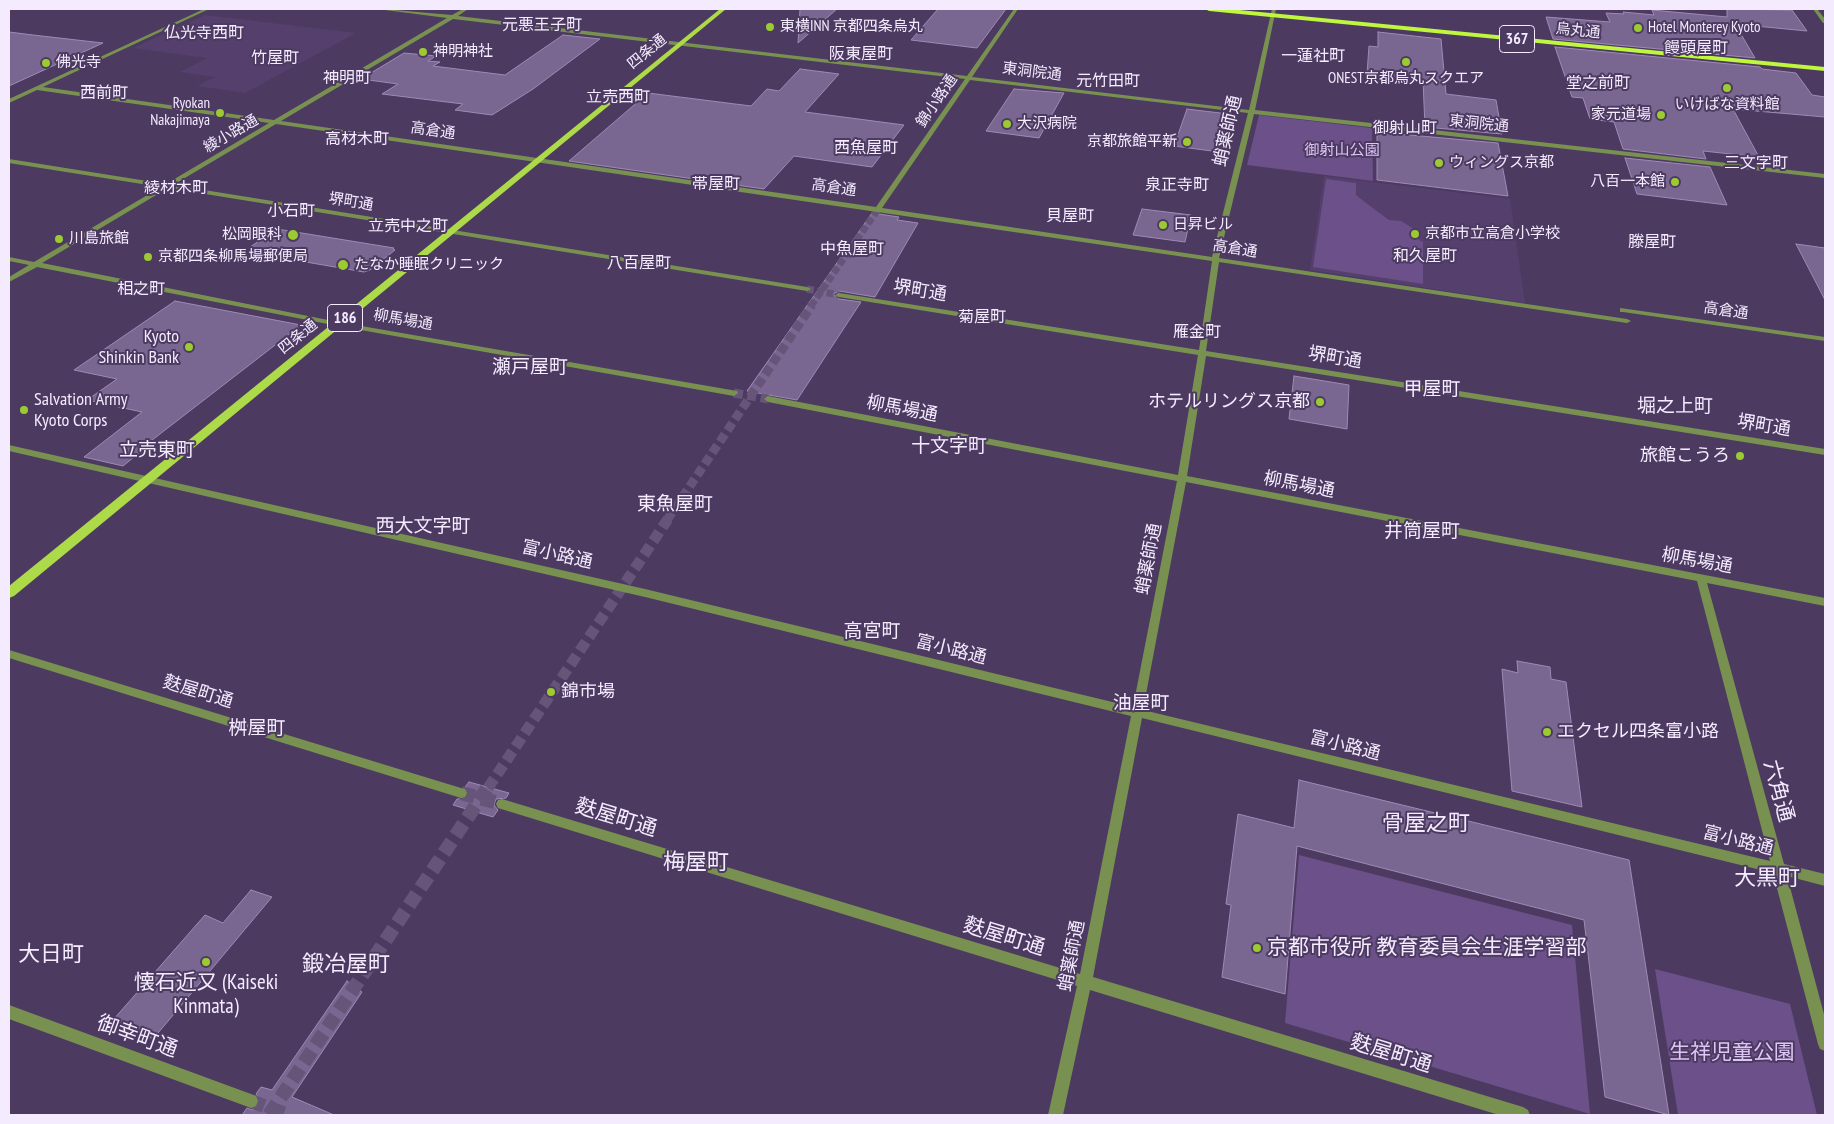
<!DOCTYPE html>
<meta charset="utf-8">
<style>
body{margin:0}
#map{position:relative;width:1834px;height:1124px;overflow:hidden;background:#4d3a61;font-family:"PT Sans Narrow",sans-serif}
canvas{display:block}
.frame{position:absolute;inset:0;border:10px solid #f4ebff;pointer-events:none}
</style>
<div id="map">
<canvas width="1834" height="1124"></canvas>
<div class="frame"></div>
</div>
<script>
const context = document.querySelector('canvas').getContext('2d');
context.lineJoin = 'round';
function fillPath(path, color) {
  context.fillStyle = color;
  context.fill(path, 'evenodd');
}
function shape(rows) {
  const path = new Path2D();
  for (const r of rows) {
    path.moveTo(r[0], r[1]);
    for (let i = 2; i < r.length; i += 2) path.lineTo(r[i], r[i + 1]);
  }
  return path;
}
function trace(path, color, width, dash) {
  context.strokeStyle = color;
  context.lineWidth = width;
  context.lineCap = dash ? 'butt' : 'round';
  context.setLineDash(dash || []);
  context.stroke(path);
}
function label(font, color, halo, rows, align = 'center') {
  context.font = font + ' "PT Sans Narrow","Noto Sans JP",sans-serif';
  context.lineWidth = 4;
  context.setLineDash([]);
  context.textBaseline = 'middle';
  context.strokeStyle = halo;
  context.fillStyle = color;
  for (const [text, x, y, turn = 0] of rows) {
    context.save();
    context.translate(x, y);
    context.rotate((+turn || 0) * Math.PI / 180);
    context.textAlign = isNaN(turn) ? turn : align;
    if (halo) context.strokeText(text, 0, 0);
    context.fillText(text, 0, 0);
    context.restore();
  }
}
const built = shape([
 [205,15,356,33,245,93,197,86,215,77,180,72,207,58,133,48],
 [1324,176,1510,199,1525,303,1310,270]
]);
const green = shape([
 [1259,115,1372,128,1373,181,1247,165],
 [1326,179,1356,183,1356,195,1366,203,1389,220,1401,221,1417,231,1419,240,1423,242,1423,284,1313,267],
 [1299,855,1572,925,1590,1114,1285,1023],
 [1655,969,1790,1004,1817,1115,1678,1115]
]);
const building = shape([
 [800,9,837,9,798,43,800,9],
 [938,9,1006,9,977,48,911,40,938,9],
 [1727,9,1792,10,1807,31,1735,24,1755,58,1553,39,1546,17,1610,22,1606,13,1624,14,1623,12,1654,15,1652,10,1727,17,1727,9],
 [9,32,33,35,103,43,9,86,9,32],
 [1378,32,1441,39,1446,94,1496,100,1502,134,1425,127,1423,80,1367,74,1369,46,1378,47,1378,32],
 [563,35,600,39,533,89,492,115,455,110,463,104,382,94,398,84,361,79,404,53,436,56,428,61,440,62,433,66,505,75,563,35],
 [1555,47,1760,67,1762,69,1796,73,1812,95,1825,97,1825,117,1733,109,1759,157,1703,151,1706,159,1623,149,1614,122,1590,119,1583,98,1572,97,1555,47],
 [800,69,839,74,805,112,904,125,872,167,794,156,764,189,569,161,648,93,751,106,767,89,779,91,800,69],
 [1014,89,1064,93,1039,138,986,131,1014,89],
 [1187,109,1237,115,1227,153,1174,146,1187,109],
 [1377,132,1498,143,1508,196,1377,180,1377,132],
 [1625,158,1710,167,1727,205,1637,194,1625,158],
 [1142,209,1191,215,1185,242,1133,235,1142,209],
 [872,213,899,217,897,220,918,223,875,297,839,291,833,294,839,299,861,302,797,400,747,391,872,213],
 [277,229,394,248,393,249,395,250,370,270,364,272,271,256,277,252,250,247,277,229],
 [1796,244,1825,248,1825,300,1796,244],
 [175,301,301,325,147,444,149,445,123,466,84,457,142,412,87,400,117,379,74,370,175,301],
 [1294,376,1349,385,1347,429,1289,419,1294,376],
 [1517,661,1550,667,1551,679,1566,682,1582,807,1512,791,1502,669,1518,673,1517,661],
 [1299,780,1629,860,1669,1115,1605,1097,1584,920,1297,846,1285,994,1222,977,1231,905,1226,904,1238,814,1294,828,1299,780],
 [469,782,509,793,506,798,496,799,494,805,498,810,493,817,453,805,457,799,467,798,469,792,465,787,469,782],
 [251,890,272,897,153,1039,137,1032,131,1039,106,1028,205,915,223,923,251,890],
 [347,981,362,992,292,1097,334,1115,242,1115,247,1108,252,1110,258,1107,260,1100,256,1094,261,1087,272,1090,347,981]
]);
const streetTunnelFar3 = shape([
 [807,289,839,295],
 [811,306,878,209]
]);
const streetTunnelFar2 = shape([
 [734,393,768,399],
 [667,520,812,305]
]);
const streetTunnelFar1 = shape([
 [488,788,668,519]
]);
const streetTunnel = shape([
 [461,793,502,804],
 [251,1101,288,1115],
 [269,1115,488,787]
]);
const street = shape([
 [204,9,209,9,43,87,274,120,447,18,385,10,383,9,452,15,463,9,468,9,458,16,967,76,1014,9,1018,9,972,77,1249,110,1272,9,1276,9,1255,110,1825,174,1825,178,1254,114,1219,258,1627,319,1631,321,1627,323,1219,262,1206,351,1825,449,1825,455,1206,356,1187,476,1825,598,1825,606,1707,583,1784,864,1825,874,1825,886,1787,876,1825,1018,1825,1051,1820,1049,1818,1044,1773,873,1142,718,1093,977,1523,1107,1528,1110,1530,1115,1499,1115,1090,990,1063,1115,1048,1115,1077,986,498,808,496,804,498,800,502,799,1080,974,1131,716,645,597,9,451,9,445,645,589,1133,707,1177,481,768,402,764,399,768,396,1178,475,1198,355,839,297,835,295,839,293,1199,350,1212,261,276,124,173,185,807,287,811,289,807,291,168,188,42,263,338,322,737,391,738,393,734,396,338,326,37,267,9,282,9,277,29,265,9,261,9,257,34,262,161,187,9,163,9,159,166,184,269,123,37,90,9,103,9,99,204,9],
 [453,19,965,79,876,207,281,121,453,19],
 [970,80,1248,113,1212,257,882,208,970,80],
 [1186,482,1697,581,1770,861,1143,710,1186,482],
 [1813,9,1817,9,1825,19,1825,23,1823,23,1813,9],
 [1620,308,1825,337,1825,341,1623,312,1620,312,1620,308],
 [9,650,461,788,465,789,467,793,465,797,461,798,9,658,9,650],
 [9,1005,251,1094,256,1096,258,1101,256,1106,251,1108,9,1019,9,1005]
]);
const primary = shape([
 [720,9,726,9,14,596,9,598,9,586,720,9]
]);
const highway = shape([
 [1205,9,1229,9,1825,67,1825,71,1209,11,1205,9]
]);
const markers = [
 [770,27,5,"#9cca31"],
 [1638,28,5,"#9cca31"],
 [423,52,5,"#9cca31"],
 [1406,62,5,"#9cca31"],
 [46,63,5,"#9cca31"],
 [1727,88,5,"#9cca31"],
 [220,113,5,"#9cca31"],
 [1661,115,5,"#9cca31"],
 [1007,124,5,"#9cca31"],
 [1187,142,5,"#9cca31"],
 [1439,163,5,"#9cca31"],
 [1675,182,5,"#9cca31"],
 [1163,225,5,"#9cca31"],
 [1415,234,5,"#9cca31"],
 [293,235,6,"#9cca31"],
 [59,239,5,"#9cca31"],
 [148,257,5,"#9cca31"],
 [343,265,6,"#9cca31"],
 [189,347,5,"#9cca31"],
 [1320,402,5,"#9cca31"],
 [24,410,5,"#9cca31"],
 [1740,456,5,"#9cca31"],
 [551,692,5,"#9cca31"],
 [1547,732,5,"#9cca31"],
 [1257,948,5,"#9cca31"],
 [206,962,5,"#9cca31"]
];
const farPoinames = [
 ["東横INN 京都四条烏丸",780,27],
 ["Hotel Monterey Kyoto",1648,28],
 ["神明神社",433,52],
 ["佛光寺",56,63],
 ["ONEST京都烏丸スクエア",1406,79,"center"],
 ["Ryokan",210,104,"right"],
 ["Nakajimaya",210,121,"right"],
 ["いけばな資料館",1727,105,"center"],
 ["家元道場",1651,115,"right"],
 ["大沢病院",1017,124],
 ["京都旅館平新",1177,142,"right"],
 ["ウィングス京都",1449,163],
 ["八百一本館",1665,182,"right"],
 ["日昇ビル",1173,225],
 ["京都市立高倉小学校",1425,234],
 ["松岡眼科",282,235,"right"],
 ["川島旅館",69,239],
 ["京都四条柳馬場郵便局",158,257],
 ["たなか睡眠クリニック",354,265]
];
const farStreetnames = [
 ["烏丸通",1578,31,6],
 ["四条通",647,52,-39],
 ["東洞院通",1032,72,7],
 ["錦小路通",937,101,-56],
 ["東洞院通",1479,124,6],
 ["高倉通",433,131,8],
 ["綾小路通",231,134,-30],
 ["高倉通",834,188,8],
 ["堺町通",351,202,9],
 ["高倉通",1235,249,9],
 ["高倉通",1726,311,8],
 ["柳馬場通",403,320,10],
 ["四条通",298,337,-39]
];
const farParknames = [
 ["御射山公園",1342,151]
];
const farNeighbourhoodnames = [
 ["元悪王子町",542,25],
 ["仏光寺西町",204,33],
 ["饅頭屋町",1696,48],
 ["阪東屋町",861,54],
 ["一蓮社町",1313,56],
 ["竹屋町",275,58],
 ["神明町",347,78],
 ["元竹田町",1108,81],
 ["堂之前町",1598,83],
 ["西前町",104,93],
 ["立売西町",618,97],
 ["御射山町",1405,128],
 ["高材木町",357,139],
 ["西魚屋町",866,148],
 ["三文字町",1756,163],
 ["帯屋町",716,184],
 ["泉正寺町",1177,185],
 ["綾材木町",176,188],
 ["小石町",291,211],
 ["貝屋町",1070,216],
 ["立売中之町",408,226],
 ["滕屋町",1652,242],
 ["中魚屋町",852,249],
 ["和久屋町",1425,256],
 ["八百屋町",639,263],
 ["相之町",141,289],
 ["菊屋町",982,317],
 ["雁金町",1197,332]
];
const shields = [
 [1517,39,35],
 [345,318,35]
];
const shieldNames = [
 ["367",1517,39],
 ["186",345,318]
];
const streetNames = [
 ["蛸薬師通",1228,131,-77],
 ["堺町通",920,291,9],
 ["堺町通",1335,358,9],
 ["柳馬場通",902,409,11],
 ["堺町通",1764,426,9],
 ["柳馬場通",1299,485,11],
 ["富小路通",557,555,13],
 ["蛸薬師通",1149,559,-79],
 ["柳馬場通",1697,561,10],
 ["富小路通",951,650,14],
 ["麩屋町通",198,692,17],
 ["富小路通",1345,746,14],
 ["富小路通",1738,841,14],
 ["蛸薬師通",1072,956,-79]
];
const poiNames = [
 ["Kyoto",179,337],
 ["Shinkin Bank",179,358],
 ["Salvation Army",34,400,"left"],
 ["Kyoto Corps",34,421,"left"],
 ["ホテルリングス京都",1310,402],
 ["旅館こうろ",1730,456],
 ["錦市場",561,692,"left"],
 ["エクセル四条富小路",1557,732,"left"]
];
const neighbourhoodNames = [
 ["瀬戸屋町",530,368],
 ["甲屋町",1432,390],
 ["堀之上町",1675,407],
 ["十文字町",949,447],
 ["立売東町",157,451],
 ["東魚屋町",675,505],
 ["西大文字町",423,527],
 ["井筒屋町",1422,532],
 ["高宮町",872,632],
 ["油屋町",1141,704],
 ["桝屋町",257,729]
];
const nearStreetnames = [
 ["六角通",1778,791,75],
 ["麩屋町通",616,818,17],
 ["麩屋町通",1004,937,17],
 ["御幸町通",137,1037,20],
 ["麩屋町通",1391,1054,17]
];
const nearPoinames = [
 ["京都市役所 教育委員会生涯学習部",1267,948],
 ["懐石近又 (Kaiseki",206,983,"center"],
 ["Kinmata)",206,1007,"center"]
];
const nearParknames = [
 ["生祥児童公園",1732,1053]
];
const nearNeighbourhoodnames = [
 ["骨屋之町",1426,824],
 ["梅屋町",696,863],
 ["大黒町",1767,879],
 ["大日町",51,955],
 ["鍛冶屋町",346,965]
];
fillPath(built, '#553f6d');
fillPath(green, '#6b5089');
fillPath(building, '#7a6791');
trace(building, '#9e8ab6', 1);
trace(streetTunnelFar3, '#665579', 7, [7, 3]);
trace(streetTunnelFar2, '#665579', 9, [9, 4.5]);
trace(streetTunnelFar1, '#665579', 11, [11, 5.5]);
trace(streetTunnel, '#665579', 14, [14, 7]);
fillPath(street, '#799150');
fillPath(primary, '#acda49');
fillPath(highway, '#bff73f');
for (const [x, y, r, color] of markers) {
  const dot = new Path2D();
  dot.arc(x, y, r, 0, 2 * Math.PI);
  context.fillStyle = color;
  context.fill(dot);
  trace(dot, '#4d3a61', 2);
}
label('15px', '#f4ebff', '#4d3a61', farPoinames, 'left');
label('15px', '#f4ebff', '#4d3a61', farStreetnames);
label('15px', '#dcc5f7', '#4d3a61', farParknames);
label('16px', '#f4ebff', '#4d3a61', farNeighbourhoodnames);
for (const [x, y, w] of shields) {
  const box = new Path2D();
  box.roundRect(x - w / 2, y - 13.5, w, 27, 4);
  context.fillStyle = '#4d3a61';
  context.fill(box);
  trace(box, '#f4ebff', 1);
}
label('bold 16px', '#f4ebff', null, shieldNames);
label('18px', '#f4ebff', '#4d3a61', streetNames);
label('18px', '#f4ebff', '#4d3a61', poiNames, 'right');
label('19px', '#f4ebff', '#4d3a61', neighbourhoodNames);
label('21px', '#f4ebff', '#4d3a61', nearStreetnames);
label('21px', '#f4ebff', '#4d3a61', nearPoinames, 'left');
label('21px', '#dcc5f7', '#4d3a61', nearParknames);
label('22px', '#f4ebff', '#4d3a61', nearNeighbourhoodnames);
</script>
